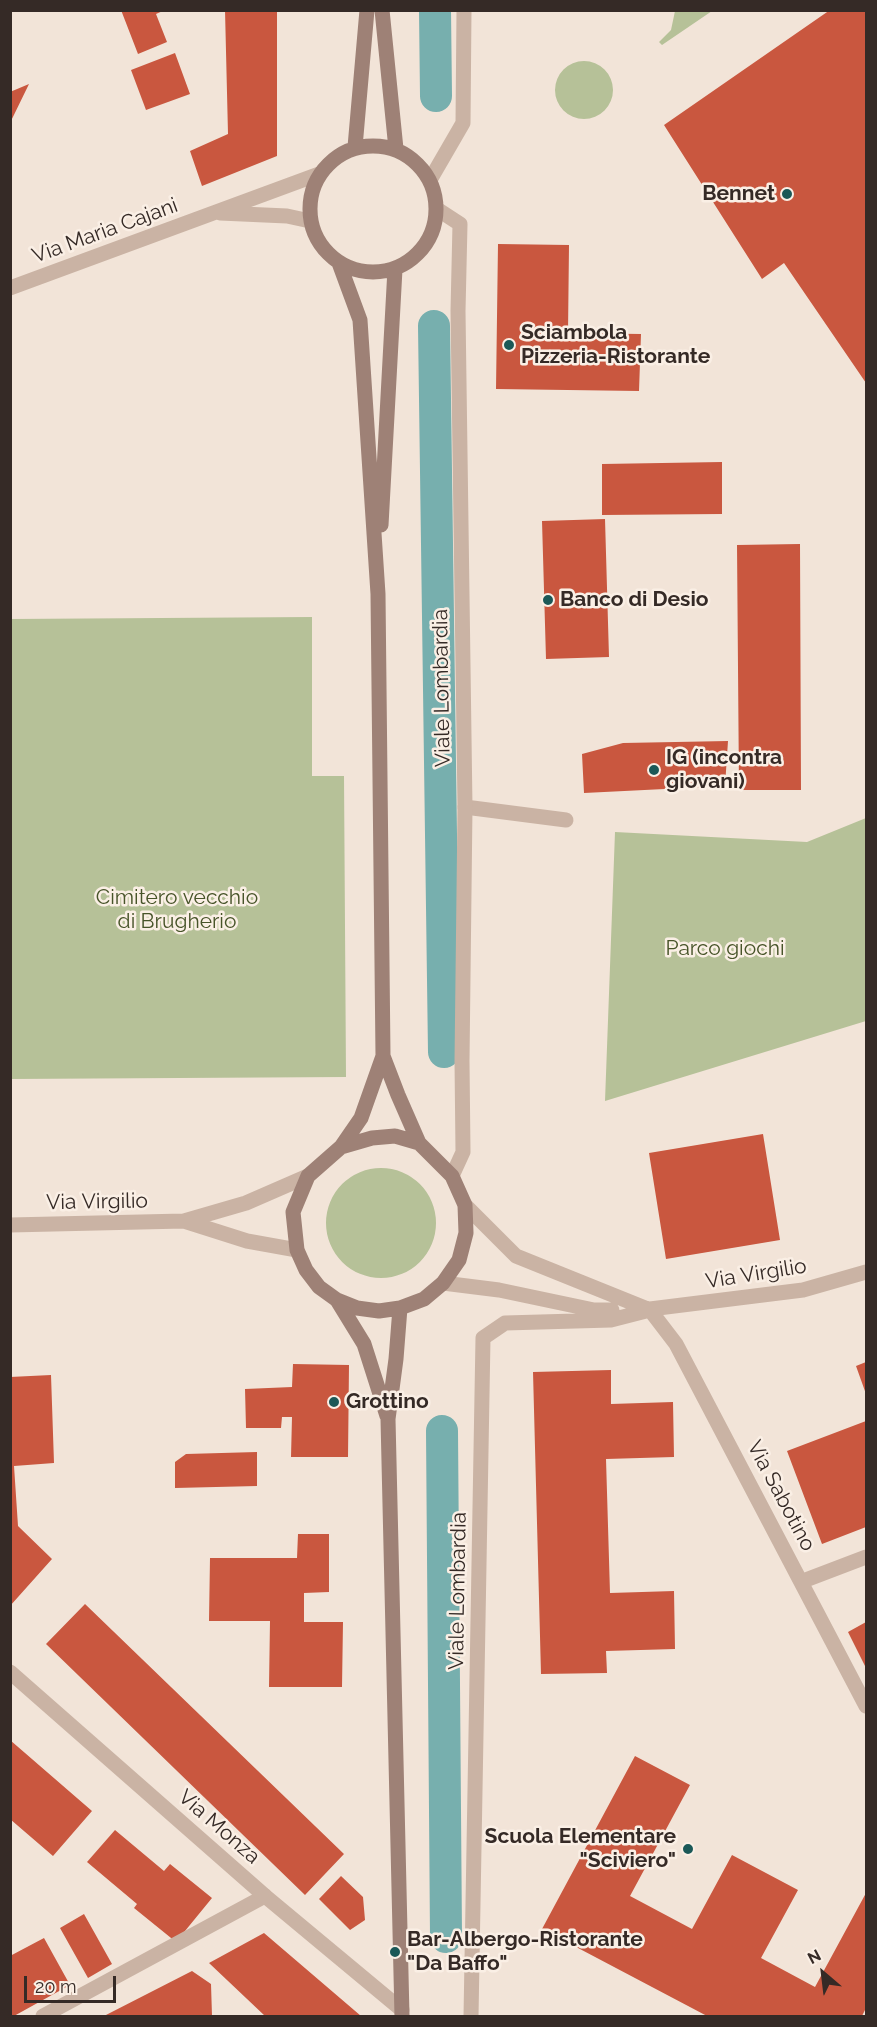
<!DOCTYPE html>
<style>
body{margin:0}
#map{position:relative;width:877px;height:2027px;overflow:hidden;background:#f2e4d8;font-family:Raleway,sans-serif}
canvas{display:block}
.frame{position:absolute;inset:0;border:12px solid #352a26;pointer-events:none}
.north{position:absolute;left:793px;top:1943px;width:60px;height:60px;-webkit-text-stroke:4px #faefe5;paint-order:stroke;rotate:332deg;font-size:16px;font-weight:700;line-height:24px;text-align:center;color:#352a26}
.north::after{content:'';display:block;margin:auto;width:21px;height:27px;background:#352a26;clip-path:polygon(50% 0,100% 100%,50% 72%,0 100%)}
.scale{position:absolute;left:24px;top:1976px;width:92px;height:27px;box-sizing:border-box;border:3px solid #352a26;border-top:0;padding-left:8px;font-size:18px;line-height:21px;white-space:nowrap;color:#352a26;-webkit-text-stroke:4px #faefe5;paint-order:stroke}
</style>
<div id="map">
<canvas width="877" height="2027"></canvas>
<div class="frame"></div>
<div class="north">N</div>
<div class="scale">20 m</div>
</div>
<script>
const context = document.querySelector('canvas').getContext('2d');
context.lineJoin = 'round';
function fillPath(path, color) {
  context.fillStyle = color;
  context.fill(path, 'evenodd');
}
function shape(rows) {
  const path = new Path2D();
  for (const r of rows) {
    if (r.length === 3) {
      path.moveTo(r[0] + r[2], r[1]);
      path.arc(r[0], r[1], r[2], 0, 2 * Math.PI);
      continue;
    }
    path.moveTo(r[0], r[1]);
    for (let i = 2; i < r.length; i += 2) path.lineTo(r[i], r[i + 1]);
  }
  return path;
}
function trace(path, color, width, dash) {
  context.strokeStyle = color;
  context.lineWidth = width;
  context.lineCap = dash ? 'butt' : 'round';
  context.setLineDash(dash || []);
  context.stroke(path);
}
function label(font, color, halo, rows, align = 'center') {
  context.font = font + ' Raleway,sans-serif';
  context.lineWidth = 5;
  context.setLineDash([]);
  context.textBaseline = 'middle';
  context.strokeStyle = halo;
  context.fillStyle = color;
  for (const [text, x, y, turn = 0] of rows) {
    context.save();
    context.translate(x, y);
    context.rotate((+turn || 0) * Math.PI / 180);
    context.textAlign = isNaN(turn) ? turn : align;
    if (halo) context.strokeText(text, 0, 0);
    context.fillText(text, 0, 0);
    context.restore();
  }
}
const green = shape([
 [675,11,712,11,662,45,659,42,671,30],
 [584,90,29],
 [312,617,312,776,344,776,346,1077,11,1079,11,619],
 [866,818,866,1021,605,1101,615,832,807,842],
 [381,1223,55]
]);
const canal = shape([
 [435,10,436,96],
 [434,326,444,1052],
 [442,1431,446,1937]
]);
const building = shape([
 [121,10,165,10,156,14,167,42,138,54],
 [225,10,277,10,277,156,202,186,190,151,228,134],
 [830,10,866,10,866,383,784,263,762,279,664,125],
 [175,53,190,94,146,110,131,70],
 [29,84,10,123,10,92],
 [498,244,569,245,568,333,641,334,639,391,496,389],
 [722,462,722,514,602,515,602,464],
 [605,519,609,657,546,659,542,521],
 [800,544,801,790,739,790,737,545],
 [728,741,725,786,584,793,582,754,623,743],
 [763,1134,780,1240,666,1259,649,1153],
 [866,1362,866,1394,856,1366],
 [293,1364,349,1365,348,1457,291,1457,292,1417,282,1417,281,1428,246,1428,245,1389,292,1387],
 [611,1370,611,1404,673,1402,674,1457,606,1459,610,1593,674,1591,675,1649,606,1651,607,1673,541,1674,533,1372],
 [51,1375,54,1463,14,1466,18,1526,52,1559,10,1606,10,1377],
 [866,1421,866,1527,822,1544,787,1451],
 [257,1452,257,1486,175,1488,175,1462,186,1454],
 [298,1534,329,1534,329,1592,304,1593,304,1622,343,1622,342,1687,269,1687,270,1621,209,1621,210,1558,297,1558],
 [85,1604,344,1854,305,1895,46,1644],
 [866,1622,866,1668,848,1632],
 [10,1740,92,1811,53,1856,10,1819],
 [635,1756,690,1785,630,1896,692,1929,732,1855,798,1890,761,1958,815,1987,866,1893,866,2008,862,2016,707,2016,542,1929],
 [115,1830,164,1871,170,1864,212,1898,176,1942,134,1908,137,1904,87,1862],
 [341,1876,363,1897,365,1920,350,1930,319,1899],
 [84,1914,112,1964,88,1978,60,1928],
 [264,1933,361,2016,265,2016,209,1963],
 [44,1938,70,1985,14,2016,10,2016,10,1956],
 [192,1971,211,1984,212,2016,104,2016]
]);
const service = shape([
 [465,807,566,820]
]);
const minor = shape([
 [430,180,463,123,464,10],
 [437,209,460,224,458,311,465,807,462,1061,463,1152,452,1176],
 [220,213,287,216,310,221],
 [10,288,319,174],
 [465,1205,516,1256,650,1310,676,1344,866,1706],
 [184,1221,247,1241,297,1250],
 [10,1225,184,1221,246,1203,308,1176],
 [443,1283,499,1290,594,1310,612,1310],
 [642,1310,803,1290,866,1272],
 [803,1581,866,1557],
 [43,2016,265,1896],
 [471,2016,483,1338,505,1323,611,1320,650,1310]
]);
const tertiary = shape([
 [10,1672,265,1896,402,2010]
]);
const secondary = shape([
 [382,10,396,149],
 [373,209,63],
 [355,147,367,10],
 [339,263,360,320,378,594,383,1056,398,1095,419,1143],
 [381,525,395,269],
 [395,1136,419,1143,452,1176,465,1205,466,1233,459,1260,443,1283,424,1299,400,1308,379,1311,357,1308,337,1300,319,1287,306,1270,297,1250,293,1212,308,1176,341,1147,372,1138,395,1136],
 [341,1147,361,1118,383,1056],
 [337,1300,364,1344,387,1416],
 [400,1308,396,1359,388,1419,402,2016]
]);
const markers = [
 [787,194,6,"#1b5857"],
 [509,345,6,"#1b5857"],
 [548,600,6,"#1b5857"],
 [654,770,6,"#1b5857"],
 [334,1402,6,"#1b5857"],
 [688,1849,6,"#1b5857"],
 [395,1952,6,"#1b5857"]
];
const poiNames = [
 ["Bennet",775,194,"right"],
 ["Sciambola",521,333],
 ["Pizzeria-Ristorante",521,357],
 ["Banco di Desio",560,600],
 ["IG (incontra",666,758],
 ["giovani)",666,782],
 ["Grottino",346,1402],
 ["Scuola Elementare",676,1837,"right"],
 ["\"Sciviero\"",676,1861,"right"],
 ["Bar-Albergo-Ristorante",407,1940],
 ["\"Da Baffo\"",407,1964]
];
const streetNames = [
 ["Via Maria Cajani",105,231,-20],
 ["Viale Lombardia",442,688,-91],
 ["Via Virgilio",97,1202,-1],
 ["Via Virgilio",756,1274,-9],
 ["Via Sabotino",781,1496,62],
 ["Viale Lombardia",458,1591,-89],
 ["Via Monza",219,1827,41]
];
const parkNames = [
 ["Cimitero vecchio",177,898],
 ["di Brugherio",177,922],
 ["Parco giochi",725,949]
];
fillPath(green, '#b6c198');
trace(canal, '#77afae', 32);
fillPath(building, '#c9573f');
trace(service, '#cab3a4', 15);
trace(minor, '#cab3a4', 15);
trace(tertiary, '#cab3a4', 15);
trace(secondary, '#9e8176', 15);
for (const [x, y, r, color] of markers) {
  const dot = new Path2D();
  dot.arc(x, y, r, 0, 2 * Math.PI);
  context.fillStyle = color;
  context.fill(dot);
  trace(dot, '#faefe5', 2);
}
label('bold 21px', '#352a26', '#faefe5', poiNames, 'left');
label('21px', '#352a26', '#faefe5', streetNames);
label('21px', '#475429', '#faefe5', parkNames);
</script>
